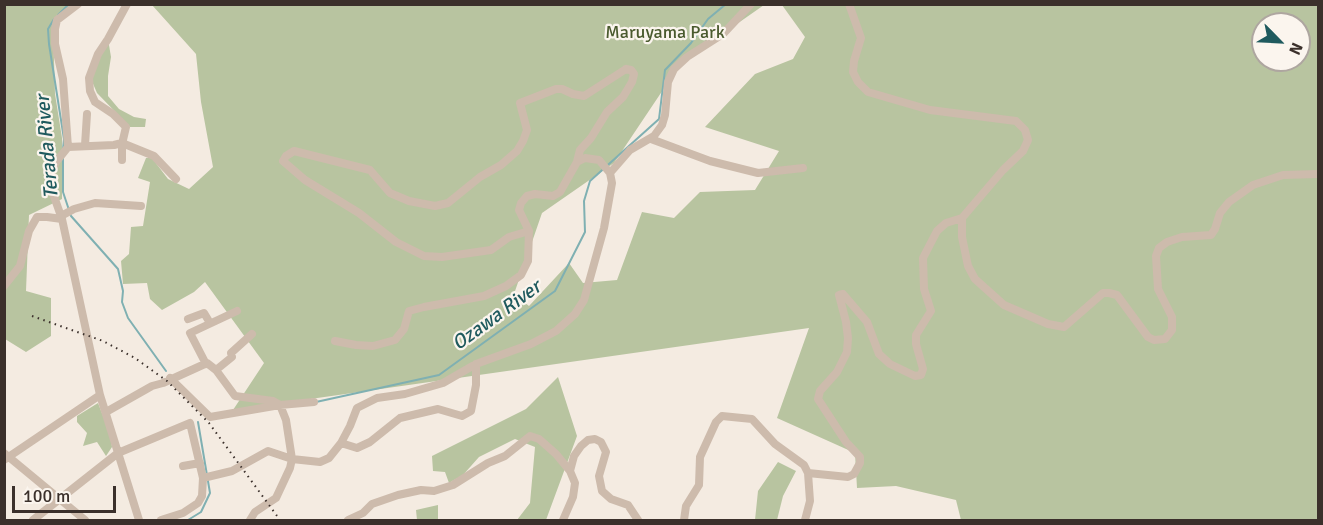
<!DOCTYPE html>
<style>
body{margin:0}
#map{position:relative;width:1323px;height:525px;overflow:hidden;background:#f4ebe1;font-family:Signika,sans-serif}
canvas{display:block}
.frame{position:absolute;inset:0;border:6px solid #3b302b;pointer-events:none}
.north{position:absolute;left:1251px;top:12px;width:60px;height:60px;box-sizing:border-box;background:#fbf5ee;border:2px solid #aea6a0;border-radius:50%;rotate:114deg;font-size:16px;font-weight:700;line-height:24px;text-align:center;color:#3b302b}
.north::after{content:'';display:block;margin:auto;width:21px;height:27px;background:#1f5a5e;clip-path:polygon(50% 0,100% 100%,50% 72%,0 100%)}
.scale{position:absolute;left:12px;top:486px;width:104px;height:27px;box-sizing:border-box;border:3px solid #3b302b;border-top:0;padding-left:8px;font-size:18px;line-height:21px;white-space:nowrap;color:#3b302b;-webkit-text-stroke:4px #fbf5ee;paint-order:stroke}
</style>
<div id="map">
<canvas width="1323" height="525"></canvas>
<div class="frame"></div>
<div class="north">N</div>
<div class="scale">100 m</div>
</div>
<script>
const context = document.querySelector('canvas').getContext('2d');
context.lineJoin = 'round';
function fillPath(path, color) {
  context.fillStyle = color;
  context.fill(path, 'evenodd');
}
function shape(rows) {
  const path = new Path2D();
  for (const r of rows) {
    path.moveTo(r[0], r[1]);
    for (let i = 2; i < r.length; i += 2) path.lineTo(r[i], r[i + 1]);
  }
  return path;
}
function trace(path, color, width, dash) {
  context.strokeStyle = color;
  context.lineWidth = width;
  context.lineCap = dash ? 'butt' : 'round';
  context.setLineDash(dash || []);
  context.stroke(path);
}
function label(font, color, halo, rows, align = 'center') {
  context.font = font + ' Signika,sans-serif';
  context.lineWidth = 4.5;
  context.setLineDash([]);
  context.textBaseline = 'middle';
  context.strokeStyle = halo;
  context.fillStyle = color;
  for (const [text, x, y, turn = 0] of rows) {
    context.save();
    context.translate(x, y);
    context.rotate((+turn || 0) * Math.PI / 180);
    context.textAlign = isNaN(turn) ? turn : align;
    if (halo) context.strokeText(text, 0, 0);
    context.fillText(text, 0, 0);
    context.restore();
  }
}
const green = shape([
 [5,5,74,5,53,27,55,94,62,138,62,199,29,215,26,291,51,298,51,336,26,352,5,339],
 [152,5,764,5,681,63,614,163,542,213,514,294,529,306,569,263,583,283,617,280,642,212,674,218,700,192,755,190,779,151,705,127,755,74,793,59,805,37,782,5,1318,5,1318,520,961,520,956,500,896,486,857,488,855,453,777,418,809,328,233,410,264,363,205,282,194,292,162,310,150,299,147,283,123,284,121,261,129,254,131,227,143,226,150,182,138,178,146,158,152,158,168,179,189,189,213,167,201,102,196,54],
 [1263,24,1299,24,1299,60,1263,60],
 [108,39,111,57,108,76,108,96,119,109,134,117,146,119,145,127,130,127,97,93,91,79],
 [558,377,577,436,546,520,517,520,530,503,535,447,515,439,479,457,463,475,449,483,445,472,433,471,432,456,526,409],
 [98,403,111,436,112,447,106,456,97,442,83,446,87,433,77,422,77,416],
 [778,462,796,471,783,496,777,520,755,520,758,491],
 [438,505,438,520,417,520,416,510]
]);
const stream = shape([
 [58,15,69,4],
 [54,19,48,29,49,44,64,139,63,149],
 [63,157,63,192,71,216,118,269,123,291,122,302,128,318,166,371],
 [316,402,439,375,555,291,585,232,584,201,590,181,659,119,665,70,691,43,708,19,726,4],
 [188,520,201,512,210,493,198,422]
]);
const minor = shape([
 [849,4,861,38,854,61,853,72,858,82,868,92,930,110,1016,121,1025,130,1028,140,1023,151,1003,170,962,218,962,237,968,266,975,279,1004,305,1048,324,1064,327,1103,293,1109,293,1117,295,1148,337,1154,340,1165,339,1172,330,1172,317,1158,289,1156,256,1159,248,1167,242,1182,237,1211,235,1215,229,1220,213,1229,202,1253,185,1283,175,1318,174],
 [626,69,631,70,634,74,632,82,623,97,607,112,591,138,580,150,577,162,560,192,553,196,535,194,527,196,521,203,519,210,529,231,509,237,491,250,442,257,424,256,396,242,359,213,305,180,283,161,286,156,294,151,370,170,390,193,409,201,435,206,448,203,480,177,501,165,517,151,523,141,527,130,520,103,556,89,562,89,573,94,584,96,626,69],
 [651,139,710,161,758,173,803,168],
 [85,145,87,114],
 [68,147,63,79,55,44,55,29,57,20,78,4],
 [122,160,122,144,126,127,113,114,95,102,90,91,89,78,98,54,108,39,127,4],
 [610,173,630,150,654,136,662,125,665,115,668,82,674,69,687,57,723,34,751,4],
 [61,216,74,209,95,203,141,206],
 [4,286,20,266,29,231,37,217,47,217,62,219],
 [188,319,204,313,210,323],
 [335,341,356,345,373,346,395,340,404,329,409,311,424,307,484,296,506,286,521,275,528,261,529,231],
 [206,364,190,333,237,311],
 [216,370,232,357,231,353,252,334],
 [170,378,210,417,280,405,314,402],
 [106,412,152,386,163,383,207,363,216,370,235,396,273,401,280,405,286,420,292,459,290,468,276,498,255,512,250,520],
 [341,443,350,426,357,408,377,398,405,394,443,383,476,364,531,344,556,331,575,314,584,300,604,228,612,183,610,173,599,160,585,158,577,162],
 [4,453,85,520],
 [4,460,100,395],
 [183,466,200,463],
 [808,473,848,477,854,474,860,463,860,457,846,442,818,399,820,391,837,372,847,352,848,338,846,322,839,295,843,294,867,322,879,354,890,364,915,376,921,375,923,369,916,344,916,335,931,311,924,289,923,258,937,231,946,223,962,218],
 [203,478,232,471,268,451,292,459,320,462,329,458,341,443,357,448,370,442,400,418,438,409,462,416,471,411,476,385,476,364],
 [33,520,118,453,190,423,203,478,202,496,198,503,183,513,161,520],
 [139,520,100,395,62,219,51,188,52,172,56,162,68,147,114,145,122,143,154,156,176,179],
 [348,520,363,513,372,504,398,495,421,490,434,491,453,485,488,463,505,456,530,436,539,439,556,454,570,471],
 [563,520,573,497,575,483,570,471,574,456,581,446,588,440,595,439,601,442,606,452,599,476,602,491,611,499,628,505,638,520],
 [684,520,686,506,699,485,700,457,716,422,722,416,752,419,775,444,804,465,808,473,810,501,805,520]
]);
const rail = shape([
 [32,316,103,341,135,358,167,381,209,423,280,520]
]);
const parkNames = [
 ["Maruyama Park",665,33]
];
const waterNames = [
 ["Terada River",48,147,-95],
 ["Ozawa River",497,316,-36]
];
fillPath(green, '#b8c4a0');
trace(stream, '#7fb0b2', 2);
trace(minor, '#cdbbac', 8);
trace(rail, '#3b302b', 2, [1.5, 4.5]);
label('18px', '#4a5a2e', '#fbf5ee', parkNames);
label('italic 20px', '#1f5a5e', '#fbf5ee', waterNames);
</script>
